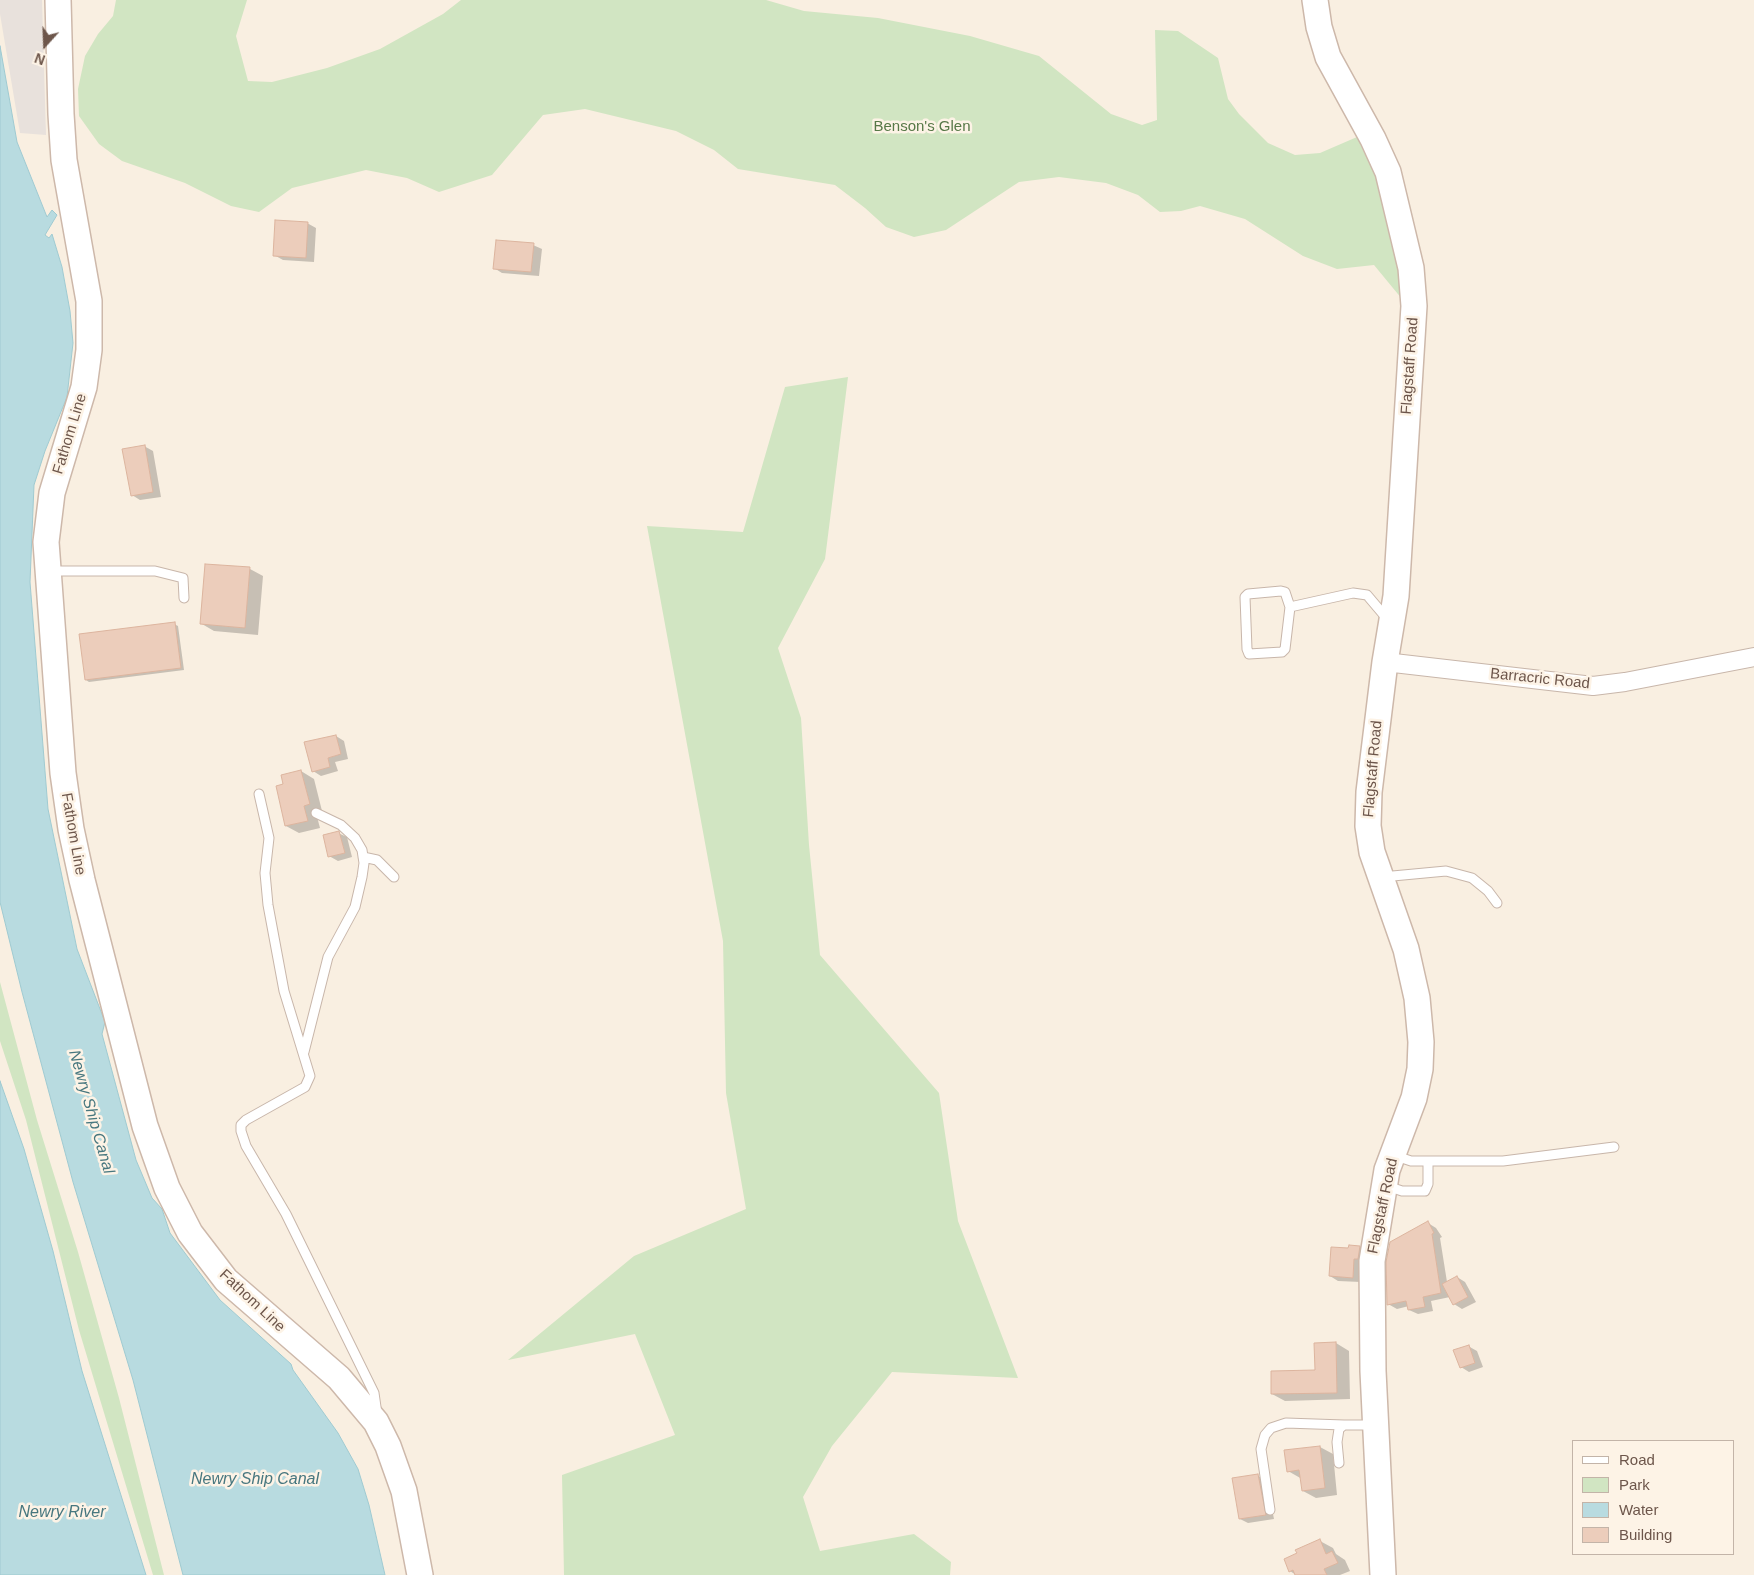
<!DOCTYPE html>
<style>
body{margin:0}
#map{position:relative;width:1754px;height:1575px;overflow:hidden;background:#f9efe1;font-family:Arial,sans-serif}
canvas{display:block}
.legend{position:absolute;left:1572px;top:1440px;width:162px;height:115px;box-sizing:border-box;background:#fdf3e6;border:1px solid #c3b4a8;margin:0;padding:6px 9px;list-style:none;font-size:15px;color:#6d564b}
.legend li{display:flex;align-items:center;gap:10px;height:25px}
.legend b{width:25px;border:1px solid #c3b4a8}
.north{position:absolute;left:20px;top:20px;width:50px;height:50px;-webkit-text-stroke:4px #fdf3e6;paint-order:stroke;rotate:200deg;font-size:14px;font-weight:700;line-height:20px;text-align:center;color:#6d564b}
.north::after{content:'';display:block;margin:auto;width:18px;height:22px;background:#6d564b;clip-path:polygon(50% 0,100% 100%,50% 72%,0 100%)}
</style>
<div id="map">
<canvas width="1754" height="1575"></canvas>
<ul class="legend">
<li><b style="height:6px;background:#fff"></b>Road</li>
<li><b style="height:14px;background:#d1e5c2"></b>Park</li>
<li><b style="height:14px;background:#b8dbe0"></b>Water</li>
<li><b style="height:14px;background:#eccdbb"></b>Building</li>
</ul>
<div class="north">N</div>
</div>
<script>
const context = document.querySelector('canvas').getContext('2d');
context.lineJoin = 'round';
function fillPath(path, color) {
  context.fillStyle = color;
  context.fill(path, 'evenodd');
}
function shape(rows) {
  const path = new Path2D();
  for (const r of rows) {
    path.moveTo(r[0], r[1]);
    for (let i = 2; i < r.length; i += 2) path.lineTo(r[i], r[i + 1]);
  }
  return path;
}
function trace(path, color, width, dash) {
  context.strokeStyle = color;
  context.lineWidth = width;
  context.lineCap = dash ? 'butt' : 'round';
  context.setLineDash(dash || []);
  context.stroke(path);
}
function label(font, color, halo, rows, align = 'center') {
  context.font = font + ' Arial,sans-serif';
  context.lineWidth = 5;
  context.setLineDash([]);
  context.textBaseline = 'middle';
  context.strokeStyle = halo;
  context.fillStyle = color;
  for (const [text, x, y, turn = 0] of rows) {
    context.save();
    context.translate(x, y);
    context.rotate((+turn || 0) * Math.PI / 180);
    context.textAlign = isNaN(turn) ? turn : align;
    if (halo) context.strokeText(text, 0, 0);
    context.fillText(text, 0, 0);
    context.restore();
  }
}
const industrial = shape([
 [0,0,42,0,46,135,20,133,0,14]
]);
const green = shape([
 [116,0,247,0,236,36,248,81,272,82,327,68,380,49,443,14,461,0,766,0,804,11,878,18,970,36,1039,56,1111,114,1142,125,1157,120,1155,30,1178,31,1218,58,1228,99,1239,114,1268,143,1295,155,1320,153,1357,137,1380,185,1396,249,1402,299,1374,265,1337,269,1303,256,1245,219,1200,206,1181,211,1160,212,1138,195,1106,183,1059,177,1019,182,946,230,914,237,886,227,865,208,835,185,738,169,714,150,676,131,585,109,543,115,492,175,439,192,407,178,366,170,292,188,259,212,231,206,185,183,122,161,99,144,79,116,78,89,85,56,98,34,113,16],
 [848,377,825,559,778,648,801,718,809,845,820,955,939,1093,958,1221,1018,1378,892,1372,832,1446,803,1497,820,1551,914,1534,951,1562,950,1575,564,1575,562,1475,675,1435,635,1334,508,1360,634,1256,746,1209,726,1093,723,941,647,526,743,532,785,387],
 [0,982,37,1120,78,1252,119,1398,164,1575,153,1575,79,1330,26,1120,0,1041]
]);
const water = shape([
 [0,46,17,142,47,217,52,210,57,215,45,235,49,238,52,234,62,267,70,311,73,343,67,397,45,451,34,485,30,582,48,809,77,949,105,1022,102,1034,136,1160,152,1198,162,1209,170,1233,220,1300,291,1364,293,1370,338,1433,358,1469,369,1505,385,1575,183,1575,133,1380,73,1182,22,992,0,902,0,46],
 [0,1081,24,1149,53,1251,82,1371,146,1575,0,1575,0,1081]
]);
const shadow = shape([
 [307,223,316,228,314,262,283,260,274,255],
 [533,245,542,249,539,276,502,273,494,268],
 [144,446,153,451,161,497,140,500,132,495],
 [206,565,250,569,263,576,258,635,214,631,202,624],
 [174,624,178,626,184,670,89,682,86,680],
 [336,736,344,741,348,759,335,762,338,771,321,776,313,771],
 [301,771,314,779,322,811,316,813,320,828,299,833,286,826,285,785],
 [338,833,347,837,352,857,338,861,329,856],
 [1428,1223,1436,1228,1442,1237,1440,1238,1447,1282,1457,1277,1465,1282,1476,1302,1462,1309,1454,1304,1450,1297,1431,1301,1433,1311,1418,1314,1409,1310,1409,1306,1397,1309,1388,1304],
 [1360,1247,1368,1252,1361,1282,1338,1281,1330,1276,1350,1250],
 [1336,1343,1349,1351,1350,1399,1285,1401,1272,1394,1316,1371],
 [1468,1346,1477,1351,1483,1367,1469,1372,1461,1367],
 [1320,1447,1333,1454,1337,1495,1316,1498,1303,1491,1302,1479,1288,1471],
 [1258,1476,1266,1480,1274,1519,1248,1523,1240,1519],
 [1320,1541,1333,1548,1336,1554,1345,1560,1350,1571,1340,1575,1296,1575,1290,1571]
]);
const building = shape([
 [275,220,308,222,306,258,273,256,275,220],
 [496,240,534,243,531,272,493,269,496,240],
 [145,445,153,492,131,496,122,449,145,445],
 [205,564,250,567,245,628,200,624,205,564],
 [175,622,181,668,85,680,79,634,175,622],
 [336,735,341,754,328,758,330,767,312,772,304,742,336,735],
 [301,770,310,804,304,806,308,821,285,826,276,786,283,784,281,775,301,770],
 [339,831,345,853,328,857,323,835,339,831],
 [1428,1221,1434,1233,1432,1234,1441,1293,1423,1297,1425,1307,1408,1310,1406,1301,1387,1305,1386,1262,1390,1242,1428,1221],
 [1349,1245,1360,1246,1358,1259,1354,1259,1353,1278,1329,1276,1331,1247,1348,1248,1349,1245],
 [1457,1276,1468,1297,1453,1305,1442,1284,1457,1276],
 [1336,1342,1337,1393,1271,1394,1271,1371,1315,1370,1314,1343,1336,1342],
 [1469,1345,1475,1363,1460,1368,1453,1350,1469,1345],
 [1320,1446,1325,1488,1302,1491,1299,1470,1287,1472,1284,1450,1320,1446],
 [1258,1474,1266,1515,1239,1519,1232,1478,1258,1474],
 [1320,1539,1326,1554,1332,1551,1338,1563,1324,1569,1327,1575,1295,1575,1293,1570,1289,1572,1284,1559,1297,1553,1295,1550,1320,1539]
]);
const lane = shape([
 [48,571,155,571,183,578,184,598],
 [1290,607,1285,592,1281,591,1248,594,1245,597,1247,649,1249,654,1282,652,1285,649,1290,607,1353,593,1367,595,1389,621],
 [259,794,269,838,265,873,268,905,284,991,310,1076,305,1087,246,1120,241,1125,241,1131,246,1146,286,1214,374,1393,377,1414],
 [363,857,377,860,394,877],
 [1382,877,1446,871,1472,878,1488,891,1497,903],
 [304,1052,328,957,355,907,362,877,364,863,362,850,355,838,341,825,316,813],
 [1393,1155,1411,1161,1503,1161,1614,1147],
 [1387,1186,1402,1191,1425,1191,1428,1184,1428,1161],
 [1339,1463,1337,1442,1339,1429,1344,1425,1373,1425],
 [1270,1510,1261,1449,1265,1435,1271,1428,1286,1423,1344,1425]
]);
const street = shape([
 [1385,662,1593,686,1625,682,1754,657]
]);
const secondary = shape([
 [58,0,61,114,64,160,89,301,89,350,84,387,52,493,46,542,63,773,71,829,82,880,145,1126,167,1188,190,1233,226,1280,339,1378,376,1422,388,1446,404,1491,420,1575],
 [1315,0,1319,27,1328,57,1373,139,1388,172,1411,268,1414,306,1396,596,1385,662,1369,792,1368,826,1372,852,1406,949,1417,998,1421,1042,1420,1069,1414,1098,1387,1170,1372,1261,1373,1371,1383,1575]
]);
const parkNames = [
 ["Benson's Glen",922,127]
];
const streetNames = [
 ["Flagstaff Road",1410,366,-86],
 ["Fathom Line",70,434,-73],
 ["Barracric Road",1540,679,6],
 ["Flagstaff Road",1373,769,-85],
 ["Fathom Line",73,834,80],
 ["Flagstaff Road",1383,1206,-78],
 ["Fathom Line",252,1301,43]
];
const waterNames = [
 ["Newry Ship Canal",91,1112,74],
 ["Newry Ship Canal",255,1480],
 ["Newry River",62,1513]
];
fillPath(industrial, '#e8e1dc');
fillPath(green, '#d1e5c2');
fillPath(water, '#b8dbe0');
trace(water, '#9fcad1', 1);
fillPath(shadow, '#0003');
fillPath(building, '#eccdbb');
trace(building, '#dcb49e', 1);
trace(lane, '#c8b6aa', 11);
trace(street, '#c8b6aa', 20);
trace(secondary, '#cdb8aa', 28);
trace(lane, '#fff', 9);
trace(street, '#fff', 18);
trace(secondary, '#fff', 25);
label('15px', '#577847', '#fdf3e6', parkNames);
label('15px', '#6d564b', '#fdf3e6', streetNames);
label('italic 16px', '#47777f', '#fdf3e6', waterNames);
</script>
